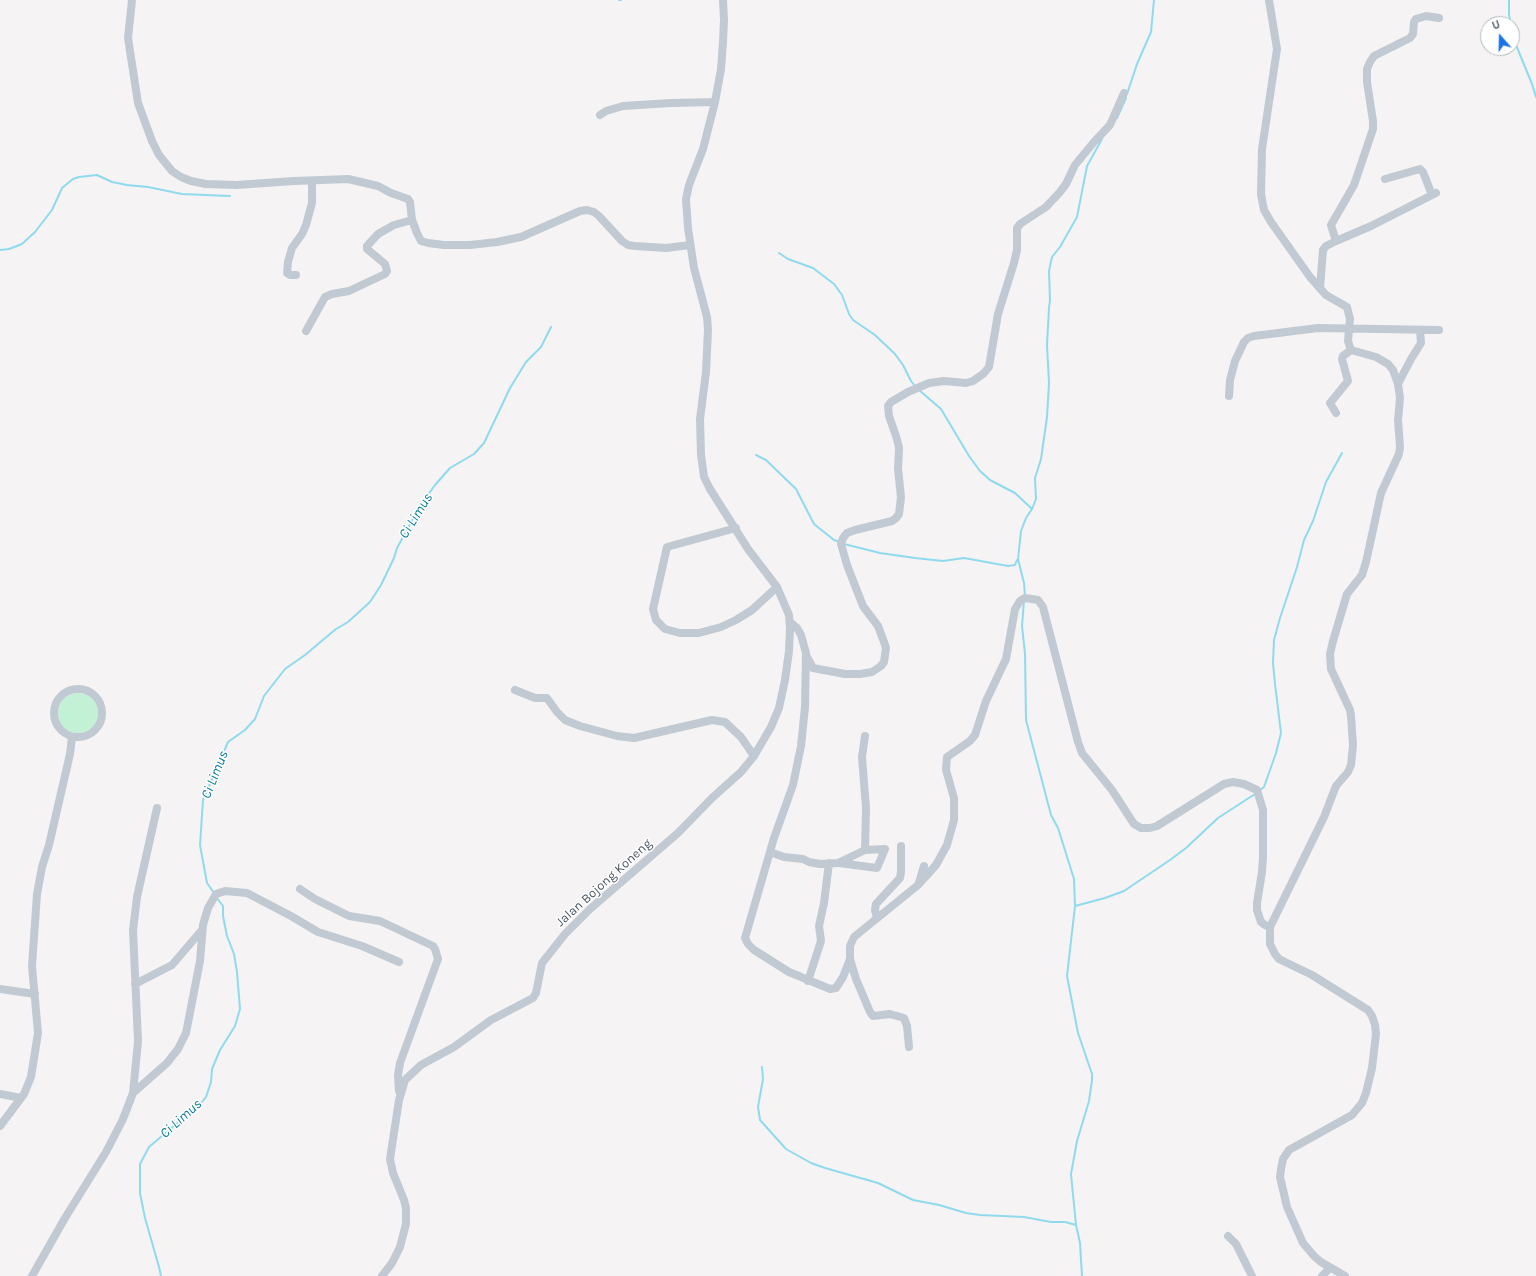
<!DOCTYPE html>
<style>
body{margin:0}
#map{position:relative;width:1536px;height:1276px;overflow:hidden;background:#f5f3f3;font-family:Karla,sans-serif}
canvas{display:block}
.north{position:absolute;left:1480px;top:16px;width:40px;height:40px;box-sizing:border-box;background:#fff;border:1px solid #b7bbc0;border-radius:50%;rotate:340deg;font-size:11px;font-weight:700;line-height:16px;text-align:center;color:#4a5661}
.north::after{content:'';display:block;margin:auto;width:14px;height:18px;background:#1a73e8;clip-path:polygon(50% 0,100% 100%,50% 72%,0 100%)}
</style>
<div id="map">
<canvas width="1536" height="1276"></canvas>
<div class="north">U</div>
</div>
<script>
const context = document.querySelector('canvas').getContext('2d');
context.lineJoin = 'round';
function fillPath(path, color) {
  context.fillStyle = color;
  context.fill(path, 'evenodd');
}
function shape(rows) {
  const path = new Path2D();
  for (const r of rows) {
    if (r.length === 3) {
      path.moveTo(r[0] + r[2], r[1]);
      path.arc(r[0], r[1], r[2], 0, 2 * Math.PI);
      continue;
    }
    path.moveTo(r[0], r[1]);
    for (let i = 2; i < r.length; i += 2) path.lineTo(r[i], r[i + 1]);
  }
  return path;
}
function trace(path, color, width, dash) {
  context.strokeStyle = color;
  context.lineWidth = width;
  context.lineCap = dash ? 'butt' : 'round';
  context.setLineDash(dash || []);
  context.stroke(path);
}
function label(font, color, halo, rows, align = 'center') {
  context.font = font + ' Karla,sans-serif';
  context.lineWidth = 3;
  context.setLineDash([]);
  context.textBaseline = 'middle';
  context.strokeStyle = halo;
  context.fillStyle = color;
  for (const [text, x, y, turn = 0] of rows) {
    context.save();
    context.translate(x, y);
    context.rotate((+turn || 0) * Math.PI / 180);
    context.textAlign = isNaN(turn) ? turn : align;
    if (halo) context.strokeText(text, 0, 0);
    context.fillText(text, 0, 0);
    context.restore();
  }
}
const green = shape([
 [78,713,20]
]);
const stream = shape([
 [619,0,621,0],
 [1509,0,1509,15,1511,24],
 [1512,30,1514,40,1532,84,1536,97],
 [1127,94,1137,64,1151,32,1154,0],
 [1117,118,1126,98],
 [0,250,9,249,22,244,35,232,52,210,62,188,73,179,79,177,97,175,112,182,127,185,148,187,182,194,230,196],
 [779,253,788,259,813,268,834,284,842,295,849,314,853,320,875,335,895,354,903,365,911,381,915,386],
 [919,390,941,409,969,456,980,471,990,480,1015,493,1032,509],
 [756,455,766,460,796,489,814,524,834,540,840,542],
 [844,544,880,553,915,558,943,561,964,558,1008,566,1015,565,1017,560],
 [1025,596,1024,583,1018,559,1021,531,1026,518,1032,509,1036,499,1035,478,1041,459,1047,417,1049,383,1047,345,1049,308,1050,300,1049,271,1052,257,1060,247,1077,217,1087,166,1102,139],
 [1024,600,1022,626,1025,654,1026,720,1051,815,1058,828,1074,879,1075,906,1067,976,1078,1033,1092,1074,1092,1080,1089,1101,1077,1141,1071,1174,1076,1225,1080,1243,1082,1276],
 [1260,790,1264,787,1276,753,1281,733,1275,684,1273,663,1274,640,1280,618,1297,567,1304,540,1313,521,1326,482,1342,453],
 [214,893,207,883,200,845,203,800,228,742,245,730,255,719,264,696,285,669,305,655,336,629,348,622,370,602,381,585,394,558,397,548,420,506,435,485,450,468,474,454,484,443,510,388,526,362,541,347,551,327],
 [1075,906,1105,898,1124,891,1170,860,1186,848,1218,818,1255,794],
 [762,1067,763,1079,758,1107,760,1120,786,1149,811,1163,825,1168,878,1183,913,1200,939,1205,966,1213,980,1215,1024,1217,1051,1222,1065,1222,1076,1225],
 [161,1276,159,1267,145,1218,140,1193,140,1164,149,1147,202,1102,206,1097,211,1082,212,1069,220,1050,235,1026,240,1009,237,972,234,954,227,936,223,916,223,906,216,897]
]);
const minor = shape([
 [132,0,128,38,138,103,152,141,159,155,172,171,181,177,191,181,206,184,236,185,294,181,348,179,378,186,391,193,408,199,410,202,412,220,417,233,421,241,428,243,444,245,470,245,497,242,521,237,580,211,587,210,594,212,599,216,622,241,628,245,635,246,666,248,690,245],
 [1269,0,1277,49,1262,149,1261,194,1264,210,1271,222,1310,277,1326,295,1347,307,1350,319,1348,341,1351,350,1376,357,1388,364,1393,370,1398,384,1400,398,1398,420,1400,447,1399,454,1381,493,1366,562,1362,575,1347,594,1333,641,1330,654,1331,669,1350,710,1351,716,1353,745,1351,765,1348,772,1336,786,1324,817,1270,927,1270,944,1275,954,1279,959,1312,975,1368,1010,1372,1016,1375,1025,1376,1034,1372,1068,1366,1093,1362,1103,1352,1115,1289,1150,1283,1159,1281,1169,1280,1177,1287,1207,1303,1243,1314,1256,1321,1262,1345,1276],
 [600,115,606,111,623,106,671,103,715,102],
 [1385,179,1420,169,1423,172,1432,195],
 [1336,241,1371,226,1436,193],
 [296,275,290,275,287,273,288,262,292,248,302,234,306,225,312,203,312,181],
 [1320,288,1323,250,1326,246,1336,241,1331,225,1354,185,1373,129,1373,121,1367,82,1367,69,1370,62,1374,56,1410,38,1413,34,1414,22,1416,19,1426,16,1439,18],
 [306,331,325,297,332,294,349,291,385,274,387,271,385,264,367,249,367,246,378,234,394,225,412,220],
 [1398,384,1411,359,1421,343,1420,330],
 [1229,396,1230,380,1235,361,1244,342,1248,338,1254,336,1318,328,1439,330],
 [1336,413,1330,403,1348,381,1342,359,1343,356,1351,350],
 [736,528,667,547,653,609,656,620,665,629,680,633,699,633,721,627,736,620,752,610,777,587],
 [790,622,797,628,801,635,806,653,805,707,801,746,793,785,774,838,745,938,748,944,754,950,789,972,830,989,836,988,843,977,850,959,850,946,854,937,918,885,936,865,947,845,954,820,954,798,946,770,947,757,970,741,975,735,986,701,1006,659,1015,609,1020,601,1025,598,1038,600,1043,607,1078,742,1082,753,1112,790,1134,824,1141,828,1150,828,1157,826,1224,784,1233,782,1244,784,1257,790,1263,810,1263,857,1262,872,1257,903,1257,910,1261,922,1265,925,1270,927],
 [807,657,813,668,845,674,860,674,872,672,881,666,884,662,886,648,884,642,878,626,863,606,847,565,841,544,843,538,847,533,855,530,892,521,896,518,899,514,901,497,898,469,899,448,897,439,889,416,888,406,891,402,908,392,929,383,944,381,966,383,973,381,983,374,989,367,998,314,1014,263,1017,250,1017,228,1020,224,1046,207,1060,192,1066,184,1075,165,1094,142,1110,125,1124,93],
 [78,713,24],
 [515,690,535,698,547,698,557,712,565,720,580,726,617,736,634,738,712,720,725,722,741,737,754,756],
 [770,852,784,857,803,859,809,862,820,864,838,863,865,850,866,808,862,757,865,736],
 [839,863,877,868,885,849,865,850],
 [919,883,924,866],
 [300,889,315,899,349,916,380,921,433,946,435,949,438,959,400,1063,398,1075,399,1091],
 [877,918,875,910,876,904,900,878,901,872,901,846],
 [850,959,856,979,870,1012,873,1016,890,1014,904,1018,907,1026,909,1047],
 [808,981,821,941,819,926,824,903,829,863],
 [135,984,172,965,202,930],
 [0,989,35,994],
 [133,1093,138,1041,133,930,137,897,157,808],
 [0,1094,21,1098],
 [0,1126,24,1094,31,1077,38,1033,32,966,37,894,42,867,49,845,70,754,72,737],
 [1228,1236,1236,1244,1252,1276],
 [32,1276,65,1218,106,1152,123,1119,133,1093,167,1063,178,1049,186,1033,200,961,203,925,208,908,216,894,225,891,247,893,291,916,318,932,362,946,399,962],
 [382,1276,392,1263,400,1247,406,1224,406,1208,404,1200,393,1173,390,1159,399,1100,405,1080,421,1065,454,1047,491,1020,533,998,536,993,542,963,565,934,590,909,678,833,712,798,741,772,754,756,764,739,771,727,779,708,785,680,789,651,790,628,789,615,777,587,748,549,710,489,704,477,701,455,700,419,706,372,708,330,707,317,694,268,688,228,686,199,689,185,703,149,715,102,721,69,723,42,724,20,723,0],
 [1322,1276,1330,1268]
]);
const streetNames = [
 ["Jalan Bojong Koneng",604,883,-42]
];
const waterNames = [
 ["Ci Limus",416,516,-58],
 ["Ci Limus",215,775,-68],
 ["Ci Limus",181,1119,-42]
];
fillPath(green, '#c3f1d5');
trace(stream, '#90daee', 2);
trace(minor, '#c1cad2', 8);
label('13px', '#4a5661', '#fff', streetNames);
label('italic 14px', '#0c7c9b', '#fff', waterNames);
</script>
